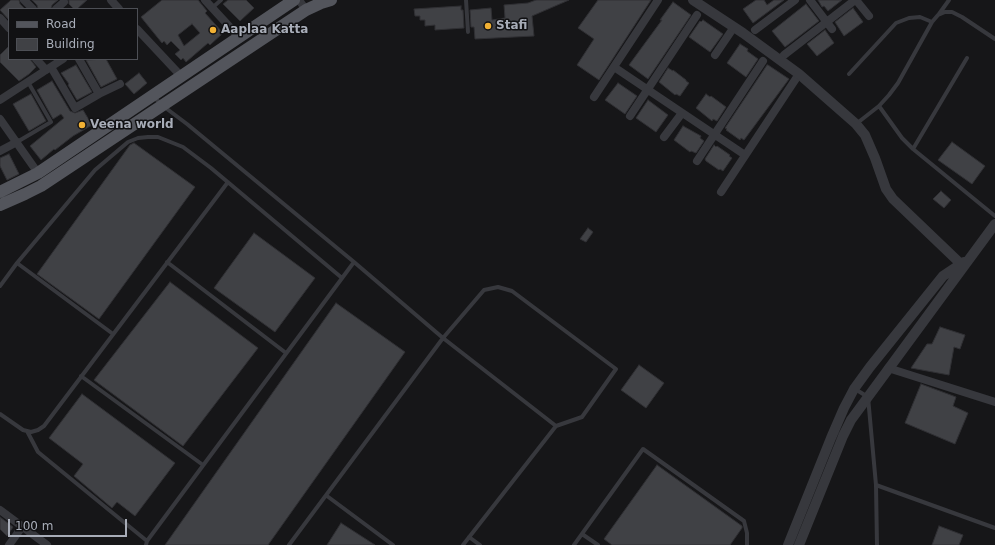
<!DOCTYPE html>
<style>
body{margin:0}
#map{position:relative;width:995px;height:545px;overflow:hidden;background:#161618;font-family:"DejaVu Sans",sans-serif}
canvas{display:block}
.legend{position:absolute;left:8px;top:8px;width:130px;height:52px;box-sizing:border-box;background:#111113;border:1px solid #4d4f55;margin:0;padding:5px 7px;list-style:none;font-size:12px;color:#a8adb8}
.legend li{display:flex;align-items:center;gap:8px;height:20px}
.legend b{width:20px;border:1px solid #4d4f55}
.scale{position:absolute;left:8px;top:519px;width:119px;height:18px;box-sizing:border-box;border:2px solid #a8adb8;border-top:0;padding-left:5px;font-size:12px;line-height:14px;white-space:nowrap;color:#a8adb8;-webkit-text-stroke:3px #111113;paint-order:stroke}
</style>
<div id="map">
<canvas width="995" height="545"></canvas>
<ul class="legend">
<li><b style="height:5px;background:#53555c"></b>Road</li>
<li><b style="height:11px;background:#404145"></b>Building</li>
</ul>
<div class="scale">100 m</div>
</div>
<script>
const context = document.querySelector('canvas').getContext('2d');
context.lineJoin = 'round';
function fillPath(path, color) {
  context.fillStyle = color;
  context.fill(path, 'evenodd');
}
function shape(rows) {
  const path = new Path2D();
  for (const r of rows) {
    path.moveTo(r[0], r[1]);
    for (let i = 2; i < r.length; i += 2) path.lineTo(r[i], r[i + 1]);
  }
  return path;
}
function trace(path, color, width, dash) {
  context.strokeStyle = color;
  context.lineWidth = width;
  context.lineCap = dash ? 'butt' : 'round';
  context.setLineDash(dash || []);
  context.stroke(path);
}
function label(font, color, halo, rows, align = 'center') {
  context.font = font + ' "DejaVu Sans",sans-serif';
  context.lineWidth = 3;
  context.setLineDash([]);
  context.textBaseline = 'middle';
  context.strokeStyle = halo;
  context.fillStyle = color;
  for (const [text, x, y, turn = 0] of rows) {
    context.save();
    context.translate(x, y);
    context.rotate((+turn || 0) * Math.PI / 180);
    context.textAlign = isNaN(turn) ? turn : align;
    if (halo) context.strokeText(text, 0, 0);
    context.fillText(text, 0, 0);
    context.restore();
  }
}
const building = shape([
 [11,0,19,0,20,4,25,9,9,9,9,20,0,10,11,0],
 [32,0,58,0,52,5,51,9,38,9,37,5,32,0],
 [69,0,87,0,77,9,74,9,69,4,69,0],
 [162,0,198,0,207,11,205,13,223,33,210,45,208,43,186,62,183,58,181,60,175,54,180,50,171,41,167,45,164,41,162,43,141,17,162,0],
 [192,24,200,33,184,46,178,35,192,24],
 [228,0,246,0,254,8,240,21,223,4,228,0],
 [536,0,569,0,532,16,534,36,475,39,474,27,471,27,470,10,491,8,492,20,505,18,504,5,528,3,536,0],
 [598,0,651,0,599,80,577,65,594,39,578,28,598,0],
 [756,0,764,0,767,5,774,0,784,0,753,23,743,9,756,0],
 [818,0,842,0,828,11,824,6,822,7,818,0],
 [673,2,691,15,648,79,629,65,662,20,660,20,673,2],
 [806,4,819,21,785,47,772,31,806,4],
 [461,6,461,10,463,10,464,28,435,30,435,25,425,26,425,20,420,20,420,16,415,16,414,9,461,6],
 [853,8,863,22,844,36,835,22,853,8],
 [703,20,723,34,710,52,689,37,700,21,701,22,703,20],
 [825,30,834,43,817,56,807,44,825,30],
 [740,44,748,49,747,51,758,59,746,77,727,63,740,44],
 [9,46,9,59,30,59,36,67,29,74,19,81,0,62,0,55,9,46],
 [106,59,117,79,101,87,86,60,106,59],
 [76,65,92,92,77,100,68,85,69,84,61,73,76,65],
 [767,65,768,65,789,79,744,140,741,138,740,140,726,130,727,129,725,128,767,65],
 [668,68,673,71,673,70,686,80,686,81,689,83,680,96,676,94,675,95,659,82,668,68],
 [139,73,147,83,134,94,125,84,139,73],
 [52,81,70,111,75,113,83,110,92,125,73,136,55,150,54,149,41,160,30,146,64,118,61,114,53,119,37,90,52,81],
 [618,83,637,96,625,114,605,100,618,83],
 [31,94,46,121,29,131,13,104,31,94],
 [706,94,710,97,711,96,726,107,717,121,713,119,712,121,696,108,706,94],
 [648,100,668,115,656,132,636,118,648,100],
 [683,126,701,136,700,138,704,141,696,153,691,151,690,152,674,140,683,126],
 [952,142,985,166,972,184,938,160,952,142],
 [134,143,195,187,99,319,37,274,130,145,134,143],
 [714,145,716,147,717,146,730,155,729,156,732,158,723,171,720,169,719,170,706,161,705,159,714,145],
 [9,154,19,174,7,180,0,166,0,158,9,154],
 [941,191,951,200,944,208,933,199,941,191],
 [588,228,593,232,586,242,580,239,588,228],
 [254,233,315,278,275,332,214,288,254,233],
 [170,282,258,348,183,446,94,380,170,282],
 [336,303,405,352,268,545,165,545,336,303],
 [940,327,965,335,960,349,954,347,949,375,911,368,927,344,932,344,940,327],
 [639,365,664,383,646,408,621,390,639,365],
 [921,384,956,397,953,406,968,413,955,444,905,423,921,384],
 [82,394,175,463,135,516,117,502,112,508,74,476,83,464,49,438,82,394],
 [657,465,742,526,742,528,730,545,612,545,604,539,657,465],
 [0,517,13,527,7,536,0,529,0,517],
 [341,523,375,545,327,545,341,523],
 [939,526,963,535,959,545,932,545,939,526]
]);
const service = shape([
 [466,0,468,32],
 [212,8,221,0],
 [939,14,949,0],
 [849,74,896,23,909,18,920,17,932,22],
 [154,97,163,106,187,124,354,262,443,338,556,426],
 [879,106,902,138,913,149,995,216],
 [856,124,879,106,889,95,898,83,932,22,938,15,945,12,952,12,962,17,995,39],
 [17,142,51,122,28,82],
 [913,149,967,58],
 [167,262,286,353],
 [17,263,113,334],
 [0,286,17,263,95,170,128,142,138,138,148,137,158,137,183,147,211,168,342,278],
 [81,376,203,465],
 [855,389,868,397,876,485,877,545],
 [0,414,23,430,31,432,38,430,44,426,228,182],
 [27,431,38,452,147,541],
 [876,485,995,528],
 [327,496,393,545],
 [582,534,598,545],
 [469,537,480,545],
 [146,545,147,541,354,262],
 [289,545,443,338,484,290,498,287,512,291,616,369,582,417,556,426,463,545],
 [574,545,643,449,744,521,747,533,747,545]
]);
const minor = shape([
 [24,0,33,9],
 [111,0,119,9],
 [205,0,239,37],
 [299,0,306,10],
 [810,0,832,29],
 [856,0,869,16],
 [56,9,64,2],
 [0,18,9,28],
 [137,29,181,76],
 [755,30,795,0],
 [715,55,734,27],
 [784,55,855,0],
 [36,59,46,70],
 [79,59,99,94,120,84],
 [51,67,75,108,99,94],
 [614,67,745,155],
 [594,97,658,0],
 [0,100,63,59],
 [630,116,697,15],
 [0,119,38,173],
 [664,137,682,113],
 [0,151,17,142],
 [697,161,763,61],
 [721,192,799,74],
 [888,368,995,402],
 [0,510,47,545],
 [9,545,22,527]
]);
const tertiary = shape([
 [693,0,743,33,799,74,856,124,865,135,875,158,886,189,893,199,963,266],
 [788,545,831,438,844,408,854,389,870,367,943,276,964,262],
 [799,545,843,436,851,420,995,224]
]);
const primary = shape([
 [0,192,38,173,294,0],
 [0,205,25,194,41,186,306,10,321,3,331,0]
]);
const markers = [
 [488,26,4,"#f2b134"],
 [213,30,4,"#f2b134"],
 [82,125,4,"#f2b134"]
];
const poiNames = [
 ["Stafi",496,26],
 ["Aaplaa Katta",221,30],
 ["Veena world",90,125]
];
fillPath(building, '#404145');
trace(building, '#303034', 1);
trace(service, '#37383d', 4);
trace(minor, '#37383d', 8);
trace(tertiary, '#37383d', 10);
trace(primary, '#53555c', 12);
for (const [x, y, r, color] of markers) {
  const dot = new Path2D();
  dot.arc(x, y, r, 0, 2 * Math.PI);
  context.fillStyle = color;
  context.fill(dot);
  trace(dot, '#111113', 1.5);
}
label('bold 12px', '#a8adb8', '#111113', poiNames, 'left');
</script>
